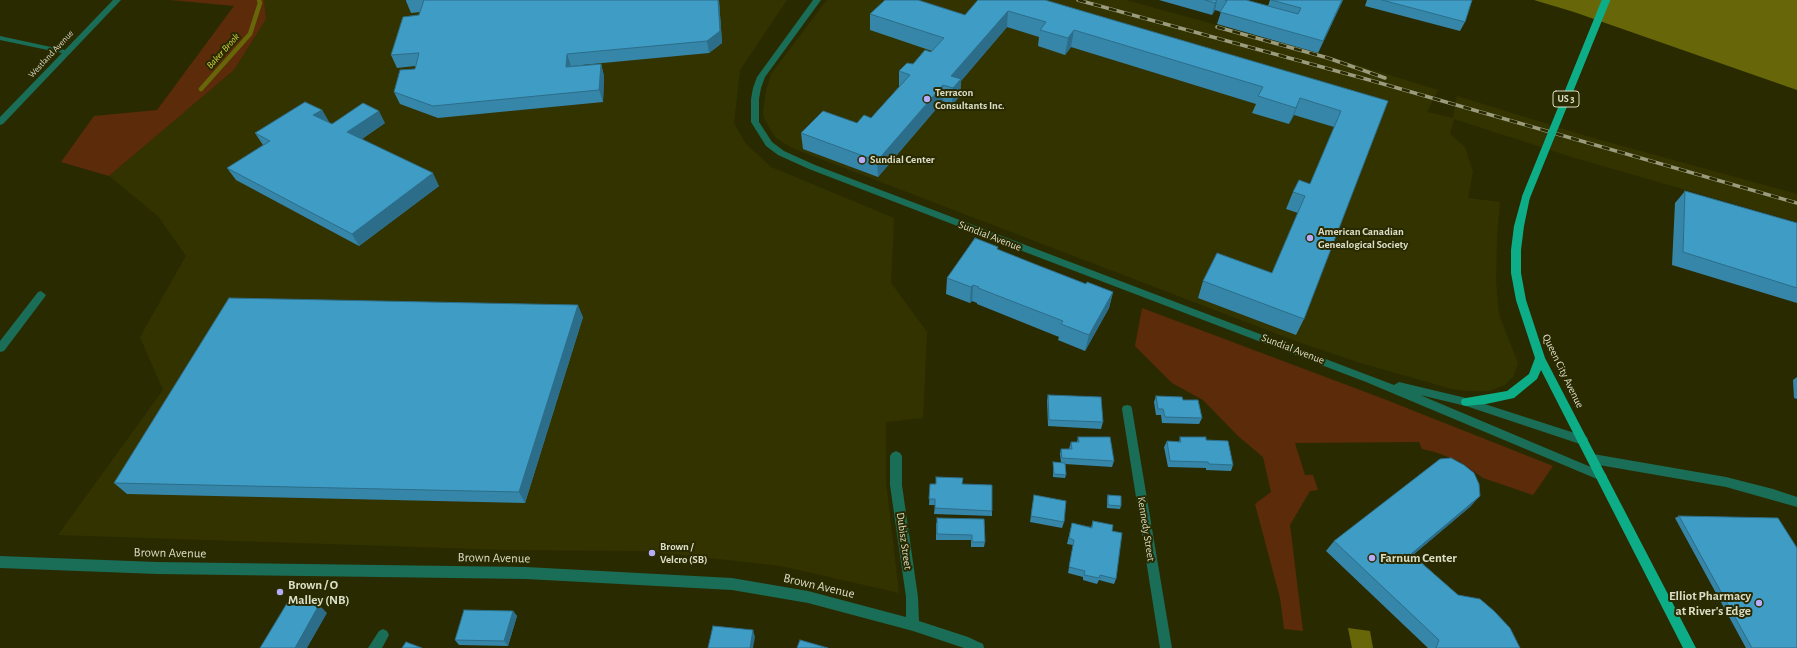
<!DOCTYPE html>
<style>
body{margin:0}
canvas{display:block;background:#292a00}
</style>
<canvas width="1797" height="648"></canvas>
<script>
const context = document.querySelector('canvas').getContext('2d');
context.lineJoin = 'round';
function fillPath(path, color) {
  context.fillStyle = color;
  context.fill(path, 'evenodd');
}
function shape(rows) {
  const path = new Path2D();
  for (const r of rows) {
    path.moveTo(r[0], r[1]);
    for (let i = 2; i < r.length; i += 2) path.lineTo(r[i], r[i + 1]);
  }
  return path;
}
function trace(path, color, width, dash) {
  context.strokeStyle = color;
  context.lineWidth = width;
  context.lineCap = dash ? 'butt' : 'round';
  context.setLineDash(dash || []);
  context.stroke(path);
}
function label(font, color, halo, rows, align = 'center') {
  context.font = font + ' "Alegreya Sans",sans-serif';
  context.lineWidth = 4;
  context.setLineDash([]);
  context.textBaseline = 'middle';
  context.strokeStyle = halo;
  context.fillStyle = color;
  for (const [text, x, y, turn = 0] of rows) {
    context.save();
    context.translate(x, y);
    context.rotate((+turn || 0) * Math.PI / 180);
    context.textAlign = isNaN(turn) ? turn : align;
    if (halo) context.strokeText(text, 0, 0);
    context.fillText(text, 0, 0);
    context.restore();
  }
}
const built = shape([
 [264,0,787,0,740,70,734,123,746,144,771,167,894,218,891,283,927,332,923,418,886,422,886,482,899,593,781,566,646,551,509,550,58,535,163,390,140,337,186,256,158,216,109,176,234,70,266,19],
 [827,0,1126,0,1318,53,1438,90,1427,112,1453,118,1457,96,1586,136,1797,194,1797,222,1575,158,1454,119,1450,134,1465,147,1473,172,1468,198,1500,202,1497,234,1496,282,1499,315,1518,363,1513,377,1505,385,1489,391,1468,391,1452,389,1357,362,1293,340,792,148,776,138,766,122,763,114,766,91,771,74]
]);
const green = shape([
 [170,0,264,0,266,19,234,70,109,176,61,162,94,116,157,110,234,6],
 [1142,308,1384,399,1553,466,1533,495,1483,478,1459,461,1435,452,1422,449,1419,442,1295,443,1305,475,1313,475,1318,490,1310,491,1290,525,1303,631,1284,629,1280,598,1255,504,1271,492,1263,457,1238,436,1203,400,1172,383,1135,346]
]);
const water = shape([
 [1534,0,1797,0,1797,90,1574,12],
 [1348,628,1370,631,1373,648,1352,648]
]);
const stream = shape([
 [201,89,250,34,260,3,259,0]
]);
const street = shape([
 [113,0,121,0,3,124,0,125,0,117,62,53,0,40,0,36,65,50,113,0],
 [813,0,821,0,765,77,761,88,759,99,759,122,772,142,784,151,815,165,1394,385,1399,382,1466,398,1587,437,1588,440,1587,443,1583,445,1466,406,1420,395,1605,473,1607,476,1605,479,1601,481,1597,479,1366,382,1030,254,809,169,778,155,766,146,751,122,751,99,753,88,757,77,813,0],
 [41,291,46,295,44,298,4,351,0,352,0,341,38,292,41,291],
 [1127,405,1131,406,1132,409,1172,648,1160,648,1122,409,1123,406,1127,405],
 [896,451,900,453,902,456,902,485,918,597,919,621,968,637,983,644,984,648,964,648,913,631,808,603,732,590,526,579,157,574,0,568,0,556,157,562,526,567,732,578,808,591,906,617,906,597,890,485,890,456,892,453,896,451],
 [1593,454,1726,477,1773,489,1797,497,1797,507,1726,487,1593,464,1589,462,1587,459,1589,456,1593,454],
 [383,629,387,631,389,635,382,648,368,648,379,631,383,629]
]);
const primary = shape([
 [1526,194,1530,197,1524,226,1521,250,1521,273,1526,300,1545,358,1696,648,1683,648,1541,370,1537,379,1514,398,1486,404,1466,406,1462,405,1461,402,1462,399,1466,398,1507,391,1529,374,1535,358,1516,300,1511,273,1511,250,1514,226,1522,197,1526,194]
]);
const rail = shape([
 [1078,0,1373,81,1797,203],
 [1217,27,1328,58,1385,78]
]);
const primaryBridge = shape([
 [1526,197,1606,0]
]);
const wall = shape([
 [406,0,719,0,722,43,709,53,571,66,601,64,604,76,603,102,438,118,400,104,394,92,415,69,415,66,397,68,391,55,419,15,420,12,411,13,406,1],
 [978,0,1388,101,1304,319,1296,335,1198,298,1203,281,1272,273,1298,213,1286,209,1293,192,1310,184,1334,127,1294,115,1289,124,1252,113,1256,104,1071,47,1065,55,1038,46,1039,37,1007,27,961,81,960,96,952,105,943,101,878,177,803,149,801,133,857,123,871,118,899,87,899,71,913,64,932,51,870,30,870,14,965,15],
 [1159,0,1246,0,1268,6,1270,0,1343,0,1318,53,1217,24,1221,12,1215,10,1212,15],
 [1367,0,1472,0,1465,22,1460,31,1365,6],
 [322,110,329,122,332,124,385,123,362,139,439,186,359,246,236,180,227,168,263,145,255,133],
 [1685,191,1797,223,1797,303,1672,265,1675,203],
 [998,250,1086,284,1113,292,1109,308,1085,351,1058,340,1059,337,977,304,977,303,972,301,970,303,946,294,947,278],
 [583,317,525,503,127,494,114,483],
 [1797,377,1797,399,1794,398,1793,380],
 [1048,395,1103,422,1101,429,1048,426,1047,401],
 [1156,396,1183,400,1202,418,1199,424,1162,423,1161,415,1156,415,1154,402],
 [1078,437,1114,461,1112,467,1065,464,1066,475,1065,478,1053,477,1053,462,1061,462,1060,454,1061,449,1069,449,1071,442,1077,442],
 [1180,437,1206,440,1233,465,1231,471,1206,470,1206,468,1168,467,1164,447,1167,441,1179,442],
 [936,484,962,484,992,511,992,516,934,514,935,505,929,505,930,490],
 [1034,495,1064,522,1062,528,1030,522],
 [1108,495,1121,506,1120,509,1107,508,1107,498],
 [1471,506,1413,555,1458,595,1520,648,1428,648,1326,551,1334,541],
 [1679,516,1797,648,1746,648,1675,518],
 [984,519,985,542,984,547,971,547,971,540,936,540,936,523],
 [1093,521,1112,531,1116,579,1114,584,1099,580,1097,584,1083,580,1083,577,1068,573,1073,545,1067,544,1072,523,1091,527],
 [513,611,517,616,508,646,459,645,455,640]
]);
const shadedWall = shape([
 [718,0,719,0,722,43,709,53,707,41],
 [1217,0,1215,10,1212,15,1215,3],
 [1342,0,1343,0,1318,53,1323,41],
 [1008,11,1007,27,961,81,960,96,952,105,953,88,951,76],
 [1074,30,1071,47,1065,55,1068,38],
 [567,54,571,66,566,67],
 [601,64,604,76,603,102,599,90],
 [943,85,943,101,878,177,877,161],
 [1300,98,1294,115,1289,124,1296,108],
 [322,110,329,122,313,115],
 [379,111,385,123,354,144,347,132],
 [433,173,439,186,359,246,352,234],
 [973,285,972,301,970,303,971,287],
 [1113,292,1109,308,1085,351,1089,335],
 [578,305,583,317,525,503,519,492],
 [1480,496,1471,506,1402,564,1411,554],
 [319,605,327,613,307,648,295,648],
 [513,611,517,616,508,646,504,641],
 [753,630,755,637,753,648,750,648]
]);
const building = shape([
 [424,0,718,0,720,31,707,41,567,54,566,67,601,64,599,90,433,106,394,92,400,70,415,69,419,53,391,55,403,17,419,15,424,0],
 [885,0,918,0,965,15,978,0,1045,0,1388,101,1304,319,1203,281,1217,253,1272,273,1305,196,1293,192,1299,180,1310,184,1341,111,1300,98,1296,108,1258,96,1263,87,1074,30,1068,38,1040,30,1046,22,1008,11,951,76,961,79,953,88,943,85,877,161,801,133,823,111,857,123,864,115,871,118,910,75,899,71,907,63,913,64,925,50,931,52,944,38,870,14,885,0],
 [1205,0,1217,0,1215,3,1205,0],
 [1225,0,1246,0,1298,14,1301,8,1271,0,1342,0,1323,41,1220,12,1227,1,1225,0],
 [1382,0,1472,0,1465,22,1382,0],
 [305,102,322,110,313,115,332,124,363,103,379,111,347,132,433,173,352,234,227,168,270,141,255,133,305,102],
 [1685,191,1797,223,1797,288,1683,252,1685,191],
 [975,238,998,247,997,249,1037,265,1086,284,1087,282,1113,292,1089,335,1061,324,1063,321,978,288,979,287,973,285,971,287,947,278,975,238],
 [229,298,578,305,519,492,114,483,229,298],
 [1048,395,1101,397,1103,422,1049,420,1048,395],
 [1156,396,1182,397,1183,400,1198,400,1202,418,1165,417,1163,409,1158,409,1156,396],
 [1078,437,1110,437,1114,461,1062,458,1061,449,1072,449,1071,442,1079,442,1078,437],
 [1180,437,1206,437,1206,440,1228,441,1233,465,1209,464,1208,462,1170,461,1167,441,1181,442,1180,437],
 [1451,458,1464,465,1474,473,1479,484,1480,496,1411,554,1458,595,1480,599,1494,611,1510,628,1520,648,1436,648,1439,640,1334,541,1440,459,1451,458],
 [1053,462,1065,463,1066,475,1054,474,1053,462],
 [936,477,963,478,962,484,992,485,992,511,935,508,935,499,929,499,930,484,936,484,936,477],
 [1034,495,1066,501,1064,522,1031,516,1034,495],
 [1108,495,1121,496,1121,506,1108,505,1108,495],
 [1679,516,1778,518,1797,548,1797,648,1752,648,1679,516],
 [937,518,984,519,985,542,972,542,972,535,937,534,937,518],
 [1093,521,1113,525,1112,531,1122,533,1116,579,1100,575,1099,578,1084,575,1085,571,1069,567,1074,540,1069,538,1072,523,1092,528,1093,521],
 [289,600,319,605,295,648,260,648,289,600],
 [464,610,513,611,504,641,455,640,464,610],
 [713,626,753,630,750,648,708,648,713,626],
 [800,640,828,648,797,648,800,640],
 [406,642,422,648,402,648,406,642]
]);
const markers = [
 [927,99,4,"#b6acf8"],
 [862,160,4,"#b6acf8"],
 [1310,238,4,"#b6acf8"],
 [652,553,4,"#b6acf8"],
 [1372,558,4,"#b6acf8"],
 [280,592,4,"#b6acf8"],
 [1759,603,4,"#b6acf8"]
];
const farStreetnames = [
 ["Westland Avenue",51,54,-47]
];
const farWaternames = [
 ["Baker Brook",223,51,-48]
];
const shields = [
 [1566,99,26]
];
const shieldNames = [
 ["US 3",1566,99]
];
const poiNames = [
 ["Terracon",935,93],
 ["Consultants Inc.",935,106],
 ["Sundial Center",870,160],
 ["American Canadian",1318,232],
 ["Genealogical Society",1318,245],
 ["Brown /",660,547],
 ["Velcro (SB)",660,560]
];
const streetNames = [
 ["Sundial Avenue",990,236,21],
 ["Sundial Avenue",1293,349,21],
 ["Queen City Avenue",1563,371,64],
 ["Kennedy Street",1146,529,81],
 ["Dubisz Street",904,541,82]
];
const nearStreetnames = [
 ["Brown Avenue",170,553,1],
 ["Brown Avenue",494,558,1],
 ["Brown Avenue",819,586,13]
];
const nearPoinames = [
 ["Farnum Center",1380,558],
 ["Brown / O",288,585],
 ["Malley (NB)",288,600],
 ["Elliot Pharmacy",1751,596,"right"],
 ["at River's Edge",1751,611,"right"]
];
fillPath(built, '#330');
fillPath(green, '#5c2b0a');
fillPath(water, '#67670a');
trace(stream, '#67670a', 4.5);
fillPath(street, '#1a6d56');
fillPath(primary, '#0cad87');
trace(rail, '#9b9c7e', 3.5);
trace(rail, '#292a00', 2.5, [8]);
trace(primaryBridge, '#0cad87', 8);
fillPath(wall, '#3686a9');
fillPath(shadedWall, '#2c6d89');
fillPath(building, '#3f9cc4');
trace(building, '#2c6d89', 1);
for (const [x, y, r, color] of markers) {
  const dot = new Path2D();
  dot.arc(x, y, r, 0, 2 * Math.PI);
  context.fillStyle = color;
  context.fill(dot);
  trace(dot, '#292a00', 1.5);
}
label('9px', '#dbddc6', '#292a00', farStreetnames);
label('italic 10px', '#ced03d', '#292a00', farWaternames);
for (const [x, y, w] of shields) {
  const box = new Path2D();
  box.roundRect(x - w / 2, y - 8, w, 16, 3);
  context.fillStyle = '#292a00';
  context.fill(box);
  trace(box, '#dbddc6', 1);
}
label('bold 10px', '#dbddc6', null, shieldNames);
label('bold 11px', '#dbddc6', '#292a00', poiNames, 'left');
label('11px', '#dbddc6', '#292a00', streetNames);
label('13px', '#dbddc6', '#292a00', nearStreetnames);
label('bold 13px', '#dbddc6', '#292a00', nearPoinames, 'left');
</script>
